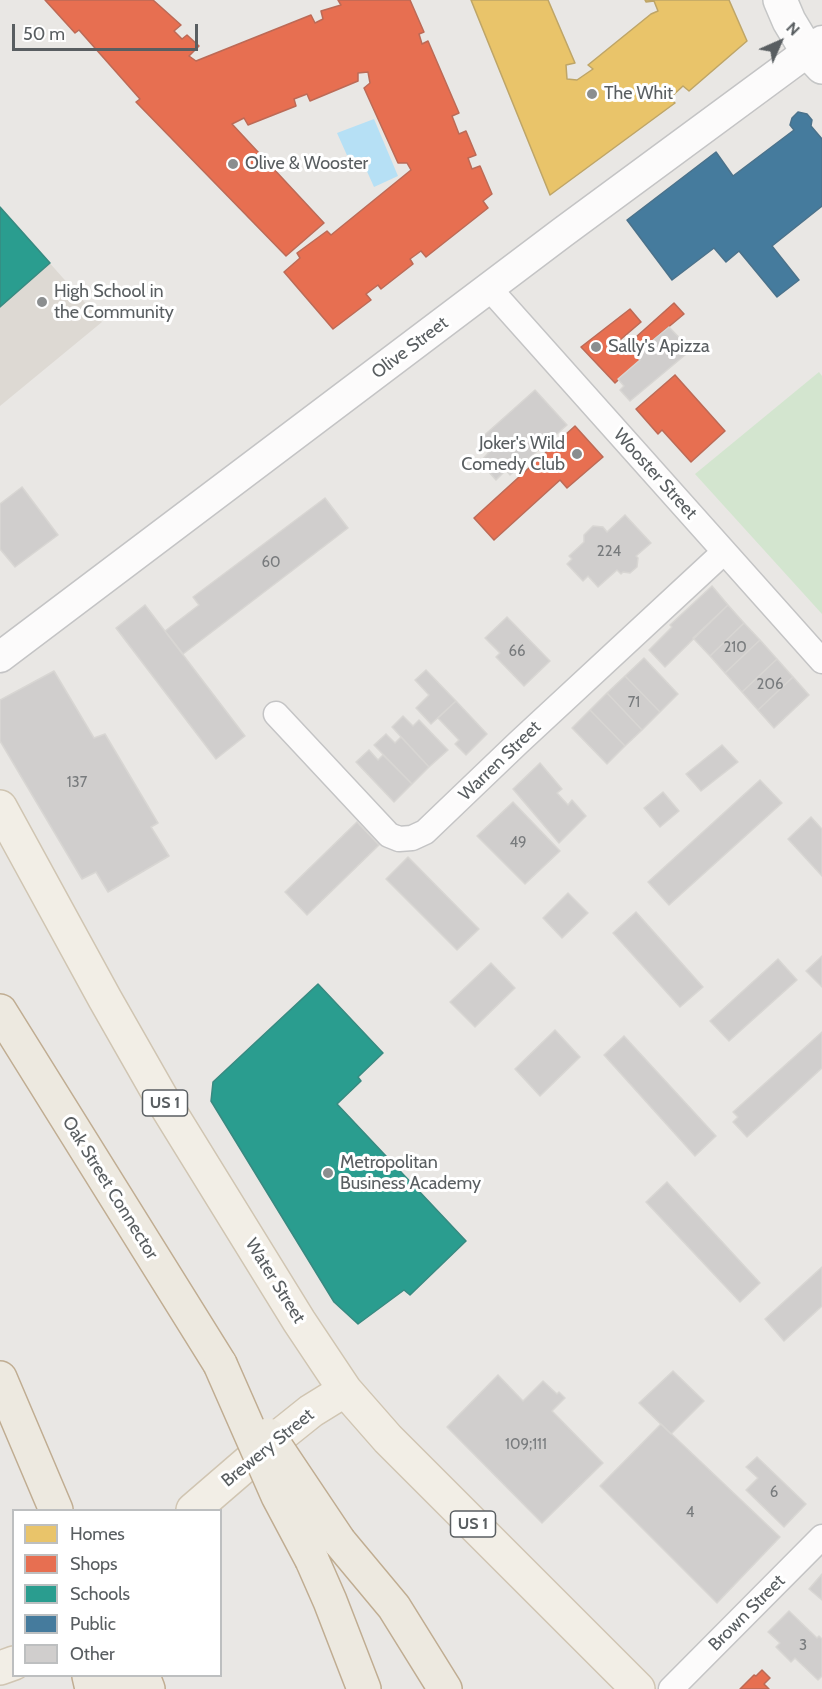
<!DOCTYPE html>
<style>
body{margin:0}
#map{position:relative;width:822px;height:1689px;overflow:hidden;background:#e9e7e4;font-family:Cabin,sans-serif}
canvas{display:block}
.legend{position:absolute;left:12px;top:1509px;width:210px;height:168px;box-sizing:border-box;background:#fff;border:2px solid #bdbfc0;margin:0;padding:8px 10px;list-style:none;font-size:18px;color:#595e61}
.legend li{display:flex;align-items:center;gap:12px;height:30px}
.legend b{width:30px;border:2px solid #bdbfc0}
.north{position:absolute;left:750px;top:12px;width:60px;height:60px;-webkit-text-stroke:4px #fff;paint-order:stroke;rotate:45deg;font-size:16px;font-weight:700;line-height:24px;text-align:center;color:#595e61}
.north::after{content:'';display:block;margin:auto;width:21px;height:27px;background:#595e61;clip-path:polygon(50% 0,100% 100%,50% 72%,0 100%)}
.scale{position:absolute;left:12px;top:24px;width:186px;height:27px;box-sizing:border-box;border:3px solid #595e61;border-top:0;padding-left:8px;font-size:18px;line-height:21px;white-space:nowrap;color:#595e61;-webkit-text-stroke:4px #fff;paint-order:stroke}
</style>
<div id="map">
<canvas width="822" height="1689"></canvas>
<ul class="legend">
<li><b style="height:16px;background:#e9c46a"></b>Homes</li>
<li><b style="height:16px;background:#e76f51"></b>Shops</li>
<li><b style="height:16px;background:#2a9d8f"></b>Schools</li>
<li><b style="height:16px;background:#457b9d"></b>Public</li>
<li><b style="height:16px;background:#d0cecd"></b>Other</li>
</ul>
<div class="north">N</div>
<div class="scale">50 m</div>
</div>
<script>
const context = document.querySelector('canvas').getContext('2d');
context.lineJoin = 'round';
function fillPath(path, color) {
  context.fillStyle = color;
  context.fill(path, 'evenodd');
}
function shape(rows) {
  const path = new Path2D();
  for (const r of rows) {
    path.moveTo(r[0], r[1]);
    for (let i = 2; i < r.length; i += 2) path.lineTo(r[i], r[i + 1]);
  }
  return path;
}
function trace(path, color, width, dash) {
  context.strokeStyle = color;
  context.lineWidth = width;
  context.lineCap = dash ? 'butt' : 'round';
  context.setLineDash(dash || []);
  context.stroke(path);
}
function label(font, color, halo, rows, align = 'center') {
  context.font = font + ' Cabin,sans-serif';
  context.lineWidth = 6;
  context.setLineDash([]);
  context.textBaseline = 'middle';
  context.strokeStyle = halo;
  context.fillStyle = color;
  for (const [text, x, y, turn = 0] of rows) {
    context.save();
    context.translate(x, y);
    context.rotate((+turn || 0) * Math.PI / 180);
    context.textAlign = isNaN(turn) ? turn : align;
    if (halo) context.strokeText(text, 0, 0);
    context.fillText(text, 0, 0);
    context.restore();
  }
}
const education = shape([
 [0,207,102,322,0,406]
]);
const green = shape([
 [819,372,822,376,822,614,695,474]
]);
const water = shape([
 [374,119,398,176,374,187,361,158,350,162,337,133]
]);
const homes = shape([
 [471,0,548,0,575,63,566,65,567,79,577,80,593,69,588,65,651,14,658,11,654,1,646,2,645,0,729,0,747,41,689,91,683,86,670,98,675,103,550,195,471,0]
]);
const shops = shape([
 [45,0,153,0,181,25,174,31,182,39,187,35,199,46,189,56,196,61,311,15,315,23,323,19,321,11,341,5,338,0,410,0,424,32,419,34,422,44,428,41,459,113,452,116,459,134,466,131,476,155,468,158,472,169,480,166,492,194,483,201,488,208,426,257,421,251,410,259,413,264,381,289,378,285,366,294,371,300,333,329,284,272,300,258,297,253,327,231,331,235,411,170,407,163,398,163,364,88,370,83,368,72,358,73,358,81,310,101,307,94,294,99,296,106,248,125,244,118,232,124,324,223,286,256,136,102,140,99,79,30,75,33,45,0],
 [674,303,684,314,635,355,640,360,615,383,581,347,630,309,641,322,620,340,626,346,674,303],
 [675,375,725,431,691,462,662,430,658,434,636,409,675,375],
 [575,426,603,457,567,488,560,480,494,540,474,518,575,426],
 [762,1670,770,1678,764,1684,769,1689,740,1689,754,1675,756,1676,762,1670]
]);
const schools = shape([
 [0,207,50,263,0,307,0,207],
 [318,984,383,1053,358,1077,361,1081,337,1104,466,1241,410,1295,404,1290,358,1324,334,1302,211,1101,213,1082,318,984]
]);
const public = shape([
 [798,112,807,114,812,120,811,126,822,139,822,206,772,246,799,280,777,297,739,251,726,262,714,248,672,280,627,220,716,152,733,176,794,130,790,125,792,118,798,112]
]);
const building = shape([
 [669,327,691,350,630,401,620,390,624,386,618,379,640,360,635,355,669,327],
 [535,390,567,425,510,475,506,470,496,480,480,462,490,451,479,440,535,390],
 [22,487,58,535,15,567,0,549,0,504,22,487],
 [325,498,348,528,183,654,165,631,199,605,193,597,325,498],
 [625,515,651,543,636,556,638,558,637,567,630,573,623,572,621,574,617,570,598,587,588,576,583,581,567,564,572,559,569,556,584,542,584,535,593,526,603,527,607,532,625,515],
 [712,586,728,605,665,667,649,650,672,627,670,625,712,586],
 [145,605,245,736,216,759,116,628,145,605],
 [728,605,744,623,710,656,693,638,728,605],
 [507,617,550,661,524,686,496,657,500,653,485,638,507,617],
 [744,623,760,640,725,673,710,656,744,623],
 [760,640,777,659,742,692,725,673,760,640],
 [644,658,678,694,660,712,625,676,644,658],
 [777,659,793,677,758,710,742,692,777,659],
 [426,670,456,701,431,724,416,708,429,695,415,680,426,670],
 [54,671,94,738,105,734,158,823,151,827,169,856,108,892,96,872,82,879,0,741,0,700,54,671],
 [625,676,660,712,642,730,607,693,625,676],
 [793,677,809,695,774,728,758,710,793,677],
 [607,693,642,730,625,746,590,710,607,693],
 [456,701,487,734,466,755,455,744,459,740,438,718,456,701],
 [590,710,625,746,607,764,572,728,590,710],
 [403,716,413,726,419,720,448,750,429,767,392,727,403,716],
 [386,734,395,743,401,737,429,767,412,784,374,745,386,734],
 [722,745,738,762,701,791,686,774,722,745],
 [369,750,378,760,383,755,412,784,394,802,356,762,369,750],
 [540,763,562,789,557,793,568,805,572,800,586,816,559,843,513,789,540,763],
 [760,780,782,803,669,905,648,882,760,780],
 [663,792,679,811,660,827,644,808,663,792],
 [513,802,560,851,525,884,477,836,513,802],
 [811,817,822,829,822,876,788,839,811,817],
 [357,822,379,845,307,915,285,892,357,822],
 [408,857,479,929,457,950,386,879,408,857],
 [568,893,588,913,562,938,543,918,568,893],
 [636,912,703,987,680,1007,613,933,636,912],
 [822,956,822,987,806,971,822,956],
 [778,959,797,980,729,1041,710,1021,778,959],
 [491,963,515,988,475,1027,450,1002,491,963],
 [555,1030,580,1057,540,1096,515,1069,555,1030],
 [822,1032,822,1068,747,1137,733,1122,738,1117,733,1112,822,1032],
 [624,1036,716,1136,695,1156,604,1055,624,1036],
 [667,1182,760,1283,740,1302,646,1202,667,1182],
 [822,1267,822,1306,784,1341,765,1319,822,1267],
 [673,1371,704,1401,671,1434,639,1403,673,1371],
 [498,1375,523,1401,543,1381,557,1394,559,1392,565,1398,552,1411,603,1463,542,1523,447,1427,498,1375],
 [661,1424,780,1537,717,1603,600,1486,661,1424],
 [757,1457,806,1504,784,1527,746,1490,758,1478,746,1467,757,1457],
 [822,1574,822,1600,809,1589,822,1574],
 [789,1611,817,1638,819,1636,822,1639,822,1676,818,1680,795,1658,791,1662,776,1647,780,1643,768,1632,789,1611]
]);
const minor = shape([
 [489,288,822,661],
 [276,714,389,835,399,839,412,838,425,832,518,743,724,552],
 [671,1689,822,1537]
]);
const tertiary = shape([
 [0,657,563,232,822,41]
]);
const secondary = shape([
 [780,0,789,21,807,51,822,67]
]);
const primary = shape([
 [0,807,105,999,162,1099,299,1321,345,1390,388,1439,638,1689],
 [193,1510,266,1447,311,1411,345,1390],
 [0,1668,14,1663]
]);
const motorway = shape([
 [0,1011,220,1364],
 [0,1378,56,1510],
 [339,1541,394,1607,445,1689],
 [312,1560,330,1601,364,1689],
 [89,1676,92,1689],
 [113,1676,118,1689],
 [143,1676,148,1689]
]);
const motorwayBridge = shape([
 [220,1364,278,1496,312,1560],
 [268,1435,339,1541]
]);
const markers = [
 [592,94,6,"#8b8e8f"],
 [233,164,6,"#8b8e8f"],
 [42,302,6,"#8b8e8f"],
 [596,347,6,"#8b8e8f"],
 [577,454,6,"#8b8e8f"],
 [328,1173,6,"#8b8e8f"]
];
const numberNames = [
 ["224",609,552],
 ["60",271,563],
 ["210",735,648],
 ["66",517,652],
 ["206",770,685],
 ["71",634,703],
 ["137",77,783],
 ["49",518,843],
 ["109;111",526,1445],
 ["6",774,1493],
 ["4",690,1513],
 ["3",803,1646]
];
const shields = [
 [165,1103,45],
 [473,1524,45]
];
const shieldNames = [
 ["US 1",165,1103],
 ["US 1",473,1524]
];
const poiNames = [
 ["The Whit",604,94],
 ["Olive & Wooster",245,164],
 ["High School in",54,292],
 ["the Community",54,313],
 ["Sally's Apizza",608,347],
 ["Joker's Wild",565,444,"right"],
 ["Comedy Club",565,465,"right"],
 ["Metropolitan",340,1163],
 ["Business Academy",340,1184]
];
const streetNames = [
 ["Olive Street",410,348,-37],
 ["Wooster Street",655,474,48],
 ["Warren Street",500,761,-44],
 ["Oak Street Connector",110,1188,58],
 ["Water Street",275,1281,58],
 ["Brewery Street",268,1448,-39],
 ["Brown Street",747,1613,-45]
];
fillPath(education, '#ddd9d3');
fillPath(green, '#d3e5cf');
fillPath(water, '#b6e0f5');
fillPath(homes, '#e9c46a');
trace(homes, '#bea567', 1.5);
fillPath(shops, '#e76f51');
trace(shops, '#bc6a56', 1.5);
fillPath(schools, '#2a9d8f');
trace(schools, '#388a81', 1.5);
fillPath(public, '#457b9d');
trace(public, '#4b728b', 1.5);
fillPath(building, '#d0cecd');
trace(building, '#d8d6d3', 1.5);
trace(minor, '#c4c4c5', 27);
trace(tertiary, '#c4c4c5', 33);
trace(secondary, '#c5c6c6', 36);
trace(primary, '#d0c5b2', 36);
trace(motorway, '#c0ad92', 36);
trace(minor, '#fcfbfb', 24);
trace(tertiary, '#fcfbfb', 30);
trace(secondary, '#fcfbfb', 33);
trace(primary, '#f2eee6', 33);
trace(motorway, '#ede9e0', 33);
trace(motorwayBridge, '#c0ad92', 36, []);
trace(motorwayBridge, '#ede9e0', 33);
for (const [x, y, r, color] of markers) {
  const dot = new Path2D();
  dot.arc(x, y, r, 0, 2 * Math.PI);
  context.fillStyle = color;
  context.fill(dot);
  trace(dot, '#fff', 2);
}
label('15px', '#787b7d', null, numberNames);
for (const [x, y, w] of shields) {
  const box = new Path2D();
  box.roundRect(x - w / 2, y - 13, w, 26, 4.5);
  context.fillStyle = '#fff';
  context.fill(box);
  trace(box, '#595e61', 1.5);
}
label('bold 16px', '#595e61', null, shieldNames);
label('18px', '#595e61', '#fff', poiNames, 'left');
label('18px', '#595e61', '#fff', streetNames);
</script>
